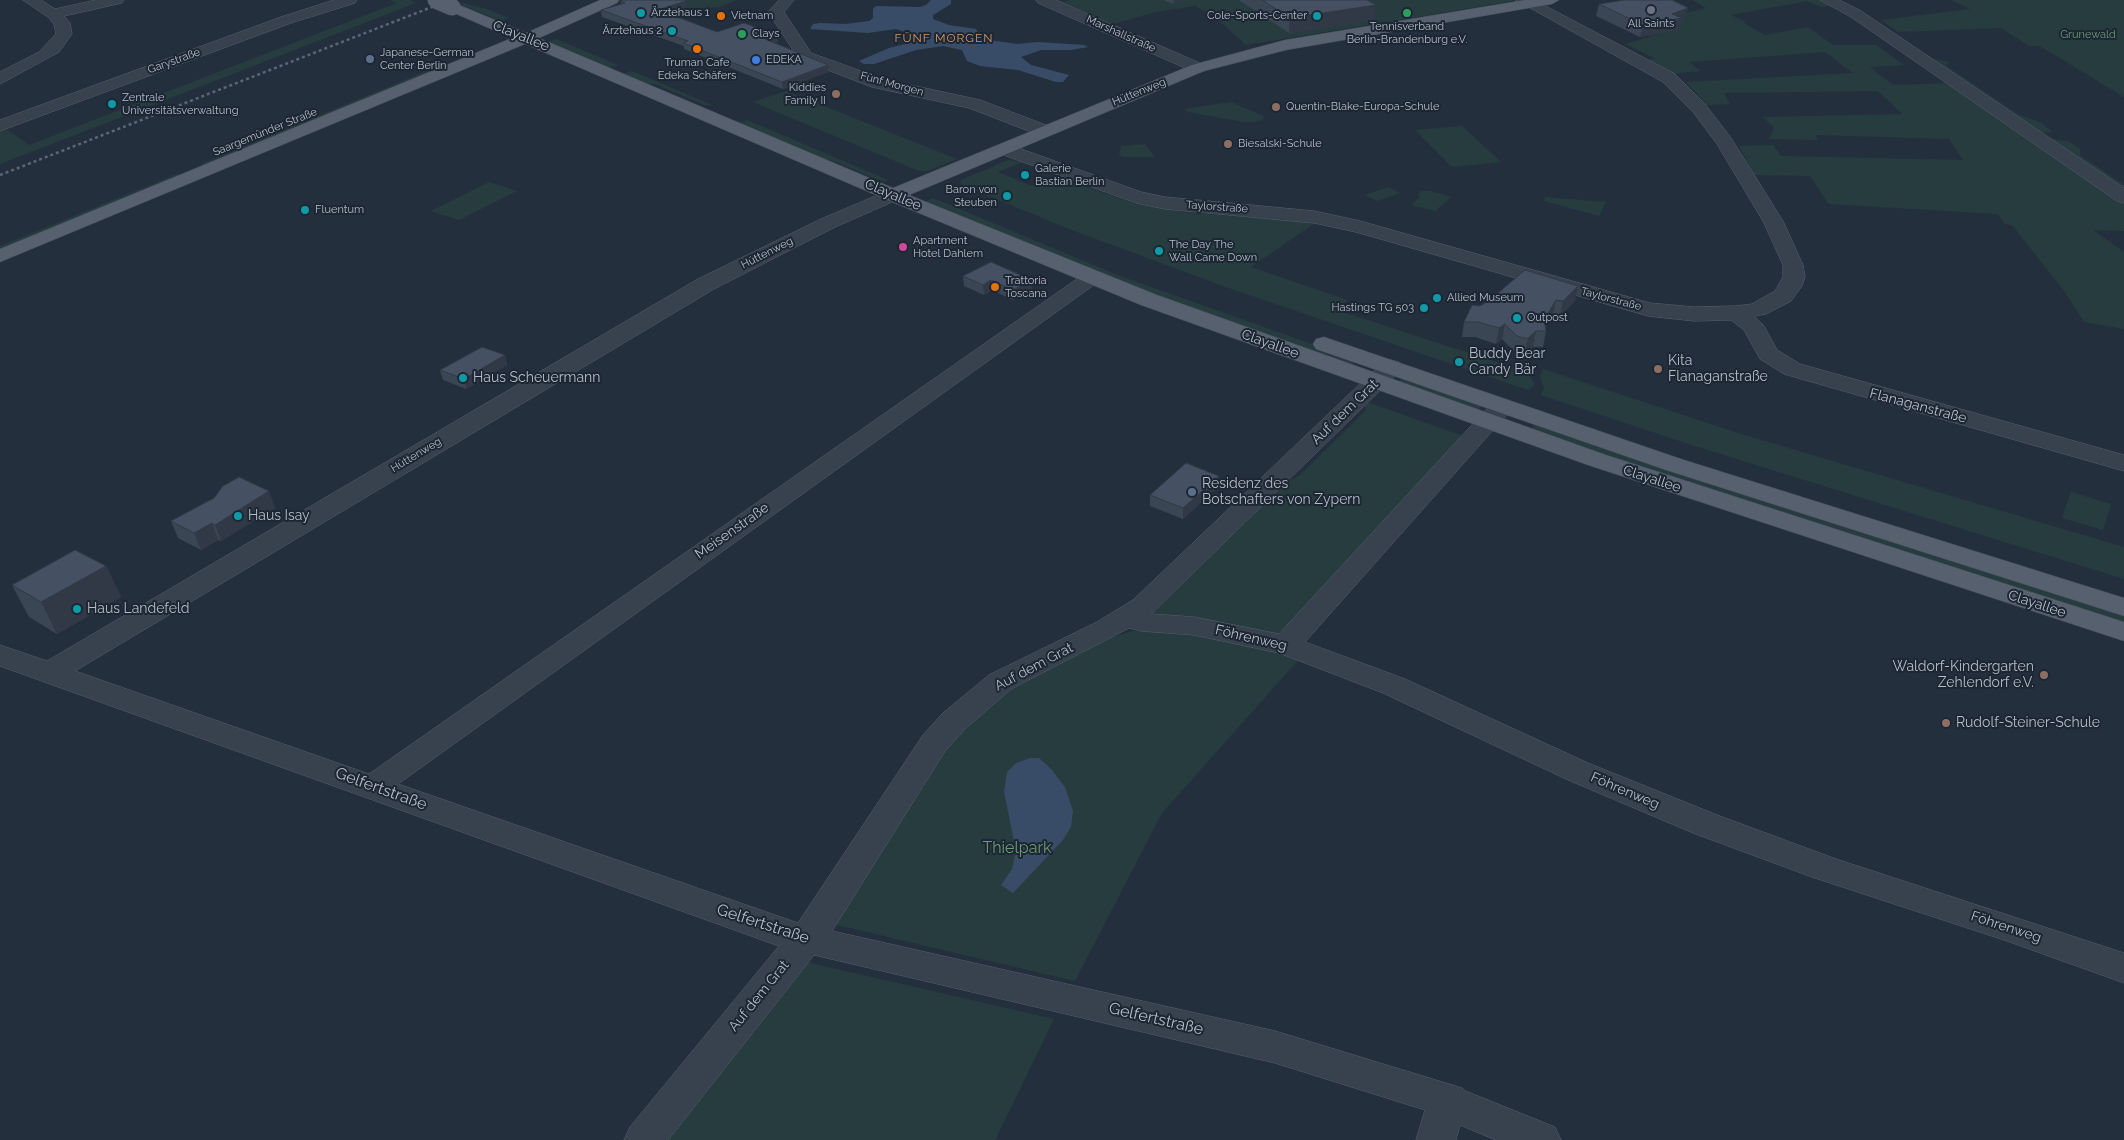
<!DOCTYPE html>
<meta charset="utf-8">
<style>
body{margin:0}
canvas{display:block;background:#242f3e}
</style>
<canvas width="2124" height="1140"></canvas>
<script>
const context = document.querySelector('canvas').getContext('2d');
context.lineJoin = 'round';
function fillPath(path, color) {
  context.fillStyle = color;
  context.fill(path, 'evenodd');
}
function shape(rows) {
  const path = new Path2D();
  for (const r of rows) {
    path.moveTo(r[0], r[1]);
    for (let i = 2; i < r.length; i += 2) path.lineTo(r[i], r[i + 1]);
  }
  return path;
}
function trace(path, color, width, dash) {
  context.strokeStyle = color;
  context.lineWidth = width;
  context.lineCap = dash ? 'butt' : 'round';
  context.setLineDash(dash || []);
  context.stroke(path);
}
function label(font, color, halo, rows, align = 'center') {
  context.font = font + ' Raleway,sans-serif';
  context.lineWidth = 4;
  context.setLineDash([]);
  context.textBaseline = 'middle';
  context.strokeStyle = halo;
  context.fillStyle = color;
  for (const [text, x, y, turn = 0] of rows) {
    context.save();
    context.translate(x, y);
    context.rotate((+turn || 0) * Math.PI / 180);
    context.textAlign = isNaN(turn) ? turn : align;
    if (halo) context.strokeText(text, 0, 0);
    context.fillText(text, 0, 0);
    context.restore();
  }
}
const green = shape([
 [390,0,410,0,416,3,0,164,0,131,6,129,29,145,397,3],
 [450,0,487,9,509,18,501,21],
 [660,0,737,0,719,7,684,9],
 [1069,0,1512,0,1513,1,1246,45,1216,18,1195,6,1155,12,1113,24,1063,2],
 [1692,0,1818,0,1833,5,1821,7,1807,1,1731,15,1746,22,1744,23,1765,35,1808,27,1833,45,1876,45,1904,65,1870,67,1893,85,1950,83,2124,202,2124,231,2093,230,2124,252,2124,329,2084,322,2065,292,2012,225,2005,224,1998,214,1829,204,1810,176,1754,175,1739,146,1773,145,1781,156,1963,160,1949,139,1815,135,1818,140,1769,139,1774,128,1763,117,1902,114,1878,91,1724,93,1730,104,1707,105,1686,82,1853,73,1825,52,1689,62,1700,71,1670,74,1649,60,1654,58,1626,44,1675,29,1666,24,1687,19,1679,15,1706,8],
 [1951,0,2124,0,2124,97,2040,46,2029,46,2001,28,1898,32,1881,20,1970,9],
 [556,39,618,65,608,68,548,42],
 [1932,59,1950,62,1945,65,2019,115,2042,123,2052,132,2041,133],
 [439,66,442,67,204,165,201,164],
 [632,71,712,105,705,105,655,84,647,84,622,74],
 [786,91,957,159,927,171,919,171,753,102],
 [1231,102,1263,116,1264,119,1253,122,1244,122,1188,112,1185,109],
 [747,120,888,180,884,182,836,162,816,157,739,124],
 [1462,126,1501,162,1452,167,1415,130],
 [2051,139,2068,141,2080,149,2080,155,2124,185,2124,192],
 [1145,144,1155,157,1123,157,1119,155,1121,146],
 [1008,160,1022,162,998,172,1032,186,1051,178,1063,179,1136,204,1182,212,1315,223,1251,267,1348,300,1337,310,1527,372,1535,384,1528,390,1223,286,1069,229,960,184,961,180],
 [177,174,181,175,0,252,0,246],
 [489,182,517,191,459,220,431,211],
 [1388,187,1400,193,1377,201,1365,195],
 [1422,191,1431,191,1451,197,1435,211,1411,205,1420,197,1418,194],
 [1545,197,1606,202,1599,216,1544,201],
 [933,198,1120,276,1357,360,1348,368,1223,323,922,203],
 [1543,369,1741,434,2124,547,2124,579,1698,447,1541,395,1544,388,1540,376],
 [1403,378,1482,406,1478,411,1397,383],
 [1367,402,1463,436,1279,637,1147,613,1288,481,1299,476,1366,410,1364,406],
 [1536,423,2124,612,2124,625,1529,431],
 [2071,492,2111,504,2103,530,2062,518],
 [1150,629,1189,632,1300,658,1162,813,1075,981,833,924,940,756,961,729,1020,682,1099,641,1133,631],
 [802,961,1054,1019,995,1140,661,1140]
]);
const water = shape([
 [931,0,951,0,951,4,933,15,933,19,949,25,976,29,982,39,1017,44,1038,42,1084,45,1088,47,1071,50,1041,50,1021,57,1031,65,1069,75,1063,82,1056,82,1018,70,980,66,967,61,962,50,943,46,916,50,874,64,864,64,859,61,889,48,914,42,920,37,896,29,868,33,810,29,813,24,820,23,846,24,869,21,873,18,873,9,876,6,920,7,926,5],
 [1030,758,1039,758,1051,769,1065,787,1073,811,1071,827,1063,840,1013,893,1001,885,1012,869,1016,851,1004,792,1007,772,1016,763]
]);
const minor = shape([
 [23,0,41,0,55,9,96,0,124,0,122,3,64,16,70,23,72,34,59,52,0,84,0,72,39,52,56,34,54,24,48,17,23,0],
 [334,0,357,0,355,3,291,23,0,131,0,120,281,17,334,0],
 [779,0,794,0,784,12,811,53,883,79,980,100,1051,127,1054,131,1051,135,1039,135,969,108,872,87,799,59,768,12,779,0],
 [1036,0,1056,0,1204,65,1206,68,1204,71,1198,73,1192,71,1038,3,1036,0],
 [1516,0,1534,0,1675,74,1705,104,1731,138,1783,221,1803,265,1805,277,1802,286,1791,301,1766,314,1754,316,1764,326,1777,350,1800,364,2124,455,2124,471,1784,374,1760,359,1744,330,1731,320,1694,321,1648,316,1356,232,1314,223,1165,209,1136,203,998,153,995,149,998,145,1010,145,1141,192,1165,197,1314,211,1360,221,1650,303,1694,307,1736,306,1752,304,1775,291,1783,277,1783,265,1763,221,1717,144,1693,112,1663,82,1516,0],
 [1820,0,1839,0,1861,11,2124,188,2124,203,2117,201,1851,17,1820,0],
 [892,189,899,191,902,195,899,199,835,227,714,289,75,671,369,774,1084,274,1091,272,1098,274,1102,278,1098,282,398,784,798,923,923,735,943,713,989,675,1097,622,1133,600,1383,362,1391,360,1399,362,1403,367,1399,372,1151,614,1194,617,1279,634,1494,401,1502,399,1510,401,1514,406,1510,411,1305,642,1405,679,1588,763,1717,815,1836,859,2124,953,2124,983,2007,941,1812,877,1693,833,1566,779,1383,693,1279,653,1194,635,1141,631,1129,628,1011,689,965,729,945,751,832,931,1275,1031,1462,1088,1463,1090,1555,1127,1561,1140,1496,1140,1460,1125,1456,1140,1416,1140,1425,1110,1275,1063,814,955,668,1140,624,1140,630,1127,779,946,0,666,0,645,47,661,698,279,821,219,892,189]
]);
const major = shape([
 [600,0,619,0,617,3,539,38,893,188,1192,65,1285,40,1525,0,1559,0,1552,4,1286,50,1204,71,909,195,1157,295,1606,455,2124,622,2124,641,1588,465,1141,305,885,199,525,44,0,262,0,249,512,38,447,10,444,7,447,4,457,4,526,33,600,0],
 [1324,337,1684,460,2124,598,2124,616,1666,470,1316,349,1313,344,1316,339,1324,337]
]);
const rail = shape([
 [0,175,450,0]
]);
const majorBridge = shape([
 [436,0,452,7]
]);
const wall = shape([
 [1164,0,1188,0,1173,4],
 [1240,0,1367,0,1375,20,1289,33,1240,1],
 [620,1,687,8,668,13,717,32,777,35,778,42,774,43,828,65,828,72,783,89,684,49,684,46,602,17,601,10,621,4],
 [1599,4,1685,20,1681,21,1679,30,1640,37,1596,16],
 [1525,270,1575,301,1560,316,1553,315,1545,327,1546,331,1543,347,1533,347,1525,353,1521,353,1514,351,1502,339,1496,344,1475,337,1462,337,1464,322,1480,306,1490,300],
 [963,276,1032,280,1032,289,1013,300,992,290,984,295,964,286],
 [505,355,507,365,466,389,443,380,440,370],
 [1218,487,1183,519,1150,506,1150,495],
 [269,491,275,508,221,541,218,540,201,550,178,538,171,521],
 [106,566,121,597,57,634,29,617,12,585]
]);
const shadedWall = shape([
 [1174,0,1188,0,1173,4],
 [686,1,687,8,659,16,658,10],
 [1376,5,1375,20,1289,33,1290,18],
 [1688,8,1685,20,1681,21,1679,30,1640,37,1643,25],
 [777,35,778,42,766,46,765,39],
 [828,65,828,72,783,89,782,82],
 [991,280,992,290,984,295,983,285],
 [1032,280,1032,289,1013,300,1013,290],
 [1578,286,1575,301,1560,316,1563,301],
 [1556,300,1553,315,1543,331,1544,320],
 [1505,324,1502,339,1496,344,1499,328],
 [1536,331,1533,347,1525,353,1528,338],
 [505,355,507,365,466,389,464,379],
 [1219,476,1218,487,1183,519,1183,508],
 [269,491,275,508,221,541,215,525],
 [212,523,218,540,201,550,194,533],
 [106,566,121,597,57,634,41,602]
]);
const building = shape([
 [623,0,685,0,686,1,658,10,717,32,744,23,777,35,765,39,828,65,782,82,683,43,688,41,601,10,625,3,620,1,623,0],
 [1262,0,1367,0,1376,5,1290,18,1262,0],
 [1624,0,1672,0,1688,8,1672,14,1682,18,1643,25,1599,4,1624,0],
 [991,262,1032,280,1013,290,991,280,983,285,963,276,991,262],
 [1525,270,1578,286,1563,301,1556,300,1544,320,1546,331,1536,331,1528,338,1524,338,1517,336,1505,324,1499,328,1478,322,1464,322,1472,305,1480,306,1490,300,1525,270],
 [482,347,505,355,464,379,440,370,482,347],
 [1186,463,1219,476,1183,508,1150,495,1186,463],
 [239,477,269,491,215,525,212,523,194,533,171,521,214,498,223,486,239,477],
 [75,550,106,566,41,602,12,585,75,550]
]);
const markers = [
 [1651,10,5,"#6b7280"],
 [641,13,5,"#0f9aa8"],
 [1407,13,5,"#2e9e5b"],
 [721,16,5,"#e8710a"],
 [1317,16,5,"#0f9aa8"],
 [672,31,5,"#0f9aa8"],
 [742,34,5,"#2e9e5b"],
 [697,49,5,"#e8710a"],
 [370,59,5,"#5c6f8a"],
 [756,60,5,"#3f7fe0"],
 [836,94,5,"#8d6e63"],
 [112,104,5,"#0f9aa8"],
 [1276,107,5,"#8d6e63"],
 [1228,144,5,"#8d6e63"],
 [1025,175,5,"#0f9aa8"],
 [1007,196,5,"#0f9aa8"],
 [305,210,5,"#0f9aa8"],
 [903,247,5,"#d1479c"],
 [1159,251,5,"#0f9aa8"],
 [995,287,5,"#e8710a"],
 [1437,298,5,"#0f9aa8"],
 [1424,308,5,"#0f9aa8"],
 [1517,318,5,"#0f9aa8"],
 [1459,362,5,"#0f9aa8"],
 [1658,369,5,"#8d6e63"],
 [463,378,5,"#0f9aa8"],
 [1192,492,5,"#5c6f8a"],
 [238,516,5,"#0f9aa8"],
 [77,609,5,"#0f9aa8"],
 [2044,675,5,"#8d6e63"],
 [1946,723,5,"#8d6e63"]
];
const farPoinames = [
 ["Ärztehaus 1",651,13],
 ["Vietnam",731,16],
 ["Cole-Sports-Center",1307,16,"right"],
 ["All Saints",1651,24,"center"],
 ["Tennisverband",1407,27,"center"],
 ["Berlin-Brandenburg e.V.",1407,40,"center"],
 ["Ärztehaus 2",662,31,"right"],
 ["Clays",752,34],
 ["Japanese-German",380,53],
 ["Center Berlin",380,66],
 ["EDEKA",766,60],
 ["Truman Cafe",697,63,"center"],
 ["Edeka Schäfers",697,76,"center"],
 ["Kiddies",826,88,"right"],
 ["Family II",826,101,"right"],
 ["Zentrale",122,98],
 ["Universitätsverwaltung",122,111],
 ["Quentin-Blake-Europa-Schule",1286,107],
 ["Biesalski-Schule",1238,144],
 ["Galerie",1035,169],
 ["Bastian Berlin",1035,182],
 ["Baron von",997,190,"right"],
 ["Steuben",997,203,"right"],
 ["Fluentum",315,210],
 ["Apartment",913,241],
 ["Hotel Dahlem",913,254],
 ["The Day The",1169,245],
 ["Wall Came Down",1169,258],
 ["Trattoria",1005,281],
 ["Toscana",1005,294],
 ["Allied Museum",1447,298],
 ["Hastings TG 503",1414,308,"right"],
 ["Outpost",1527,318]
];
const farStreetnames = [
 ["Marshallstraße",1121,34,24],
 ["Garystraße",174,61,-20],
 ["Fünf Morgen",892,84,15],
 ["Hüttenweg",1139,92,-22],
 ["Saargemünder Straße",265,132,-22],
 ["Taylorstraße",1217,207,4],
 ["Hüttenweg",767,253,-27],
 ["Taylorstraße",1611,299,15],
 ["Hüttenweg",416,455,-31]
];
const farParknames = [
 ["Grunewald",2088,35]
];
const farNeighbourhoodnames = [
 ["FÜNF MORGEN",944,38]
];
const streetNames = [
 ["Clayallee",521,36,22],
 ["Clayallee",893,195,23],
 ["Clayallee",1270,344,20],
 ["Flanaganstraße",1918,406,15],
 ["Auf dem Grat",1345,412,-44],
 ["Clayallee",1652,479,18],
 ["Meisenstraße",732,531,-35],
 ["Clayallee",2037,604,18],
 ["Föhrenweg",1251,638,13],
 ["Auf dem Grat",1034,667,-28],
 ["Föhrenweg",1625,791,23],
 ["Föhrenweg",2006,927,18],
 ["Auf dem Grat",759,996,-51]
];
const poiNames = [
 ["Buddy Bear",1469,354],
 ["Candy Bär",1469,370],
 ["Kita",1668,361],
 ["Flanaganstraße",1668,377],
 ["Haus Scheuermann",473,378],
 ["Residenz des",1202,484],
 ["Botschafters von Zypern",1202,500],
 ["Haus Isay",248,516],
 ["Haus Landefeld",87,609],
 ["Waldorf-Kindergarten",2034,667,"right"],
 ["Zehlendorf e.V.",2034,683,"right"],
 ["Rudolf-Steiner-Schule",1956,723]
];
const nearStreetnames = [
 ["Gelfertstraße",381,789,20],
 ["Gelfertstraße",763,924,18],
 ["Gelfertstraße",1156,1019,13]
];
const nearParknames = [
 ["Thielpark",1017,848]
];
fillPath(green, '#263c3f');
fillPath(water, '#394c67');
trace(minor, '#565f6c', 1);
trace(major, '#414a57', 1);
fillPath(minor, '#38414e');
fillPath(major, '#56606e');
trace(rail, '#5a6575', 2.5, [3, 3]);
trace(majorBridge, '#414a57', 18, []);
trace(majorBridge, '#56606e', 17);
fillPath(wall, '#3b4654');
fillPath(shadedWall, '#303945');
fillPath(building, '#455162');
trace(building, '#303945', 1);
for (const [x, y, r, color] of markers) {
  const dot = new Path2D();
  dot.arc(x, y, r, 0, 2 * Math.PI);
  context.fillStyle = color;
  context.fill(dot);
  trace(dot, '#1d2633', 2);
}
label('11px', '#b4bcc9', '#1d2633', farPoinames, 'left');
label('11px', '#b4bcc9', '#1d2633', farStreetnames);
label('11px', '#6b9a76', '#1d2633', farParknames);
context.letterSpacing = '1px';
label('12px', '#d59563', '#1d2633', farNeighbourhoodnames);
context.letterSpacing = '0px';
label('14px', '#b4bcc9', '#1d2633', streetNames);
label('14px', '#b4bcc9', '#1d2633', poiNames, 'left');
label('16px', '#b4bcc9', '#1d2633', nearStreetnames);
label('16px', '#6b9a76', '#1d2633', nearParknames);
</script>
